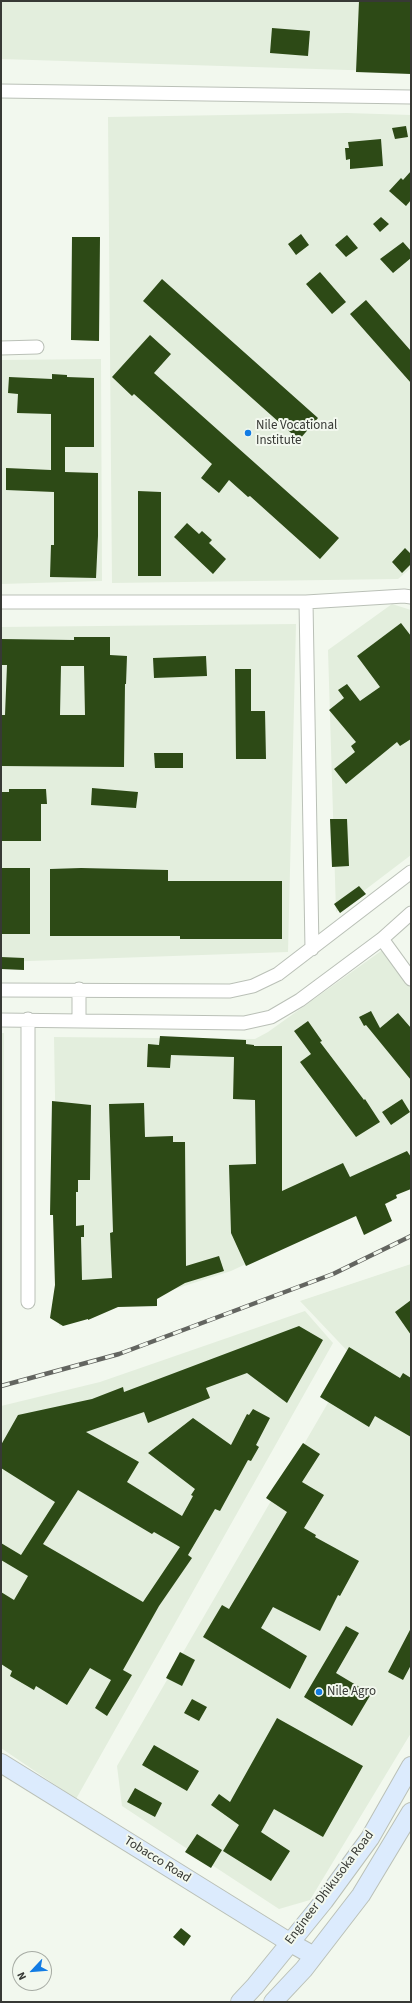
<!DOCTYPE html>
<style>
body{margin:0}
#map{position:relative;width:412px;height:2003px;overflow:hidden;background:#f2f8ee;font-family:"Source Sans 3",sans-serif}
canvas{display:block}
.frame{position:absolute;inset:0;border:2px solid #373935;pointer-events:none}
.north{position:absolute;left:12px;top:1951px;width:40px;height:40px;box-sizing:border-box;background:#f2f8ee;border:1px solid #a7aca4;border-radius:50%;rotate:244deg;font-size:11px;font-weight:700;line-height:16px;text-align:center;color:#373935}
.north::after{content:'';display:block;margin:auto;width:14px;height:18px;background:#127ce4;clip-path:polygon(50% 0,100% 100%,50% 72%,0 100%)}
</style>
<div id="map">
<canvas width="412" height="2003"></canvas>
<div class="frame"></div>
<div class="north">N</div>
</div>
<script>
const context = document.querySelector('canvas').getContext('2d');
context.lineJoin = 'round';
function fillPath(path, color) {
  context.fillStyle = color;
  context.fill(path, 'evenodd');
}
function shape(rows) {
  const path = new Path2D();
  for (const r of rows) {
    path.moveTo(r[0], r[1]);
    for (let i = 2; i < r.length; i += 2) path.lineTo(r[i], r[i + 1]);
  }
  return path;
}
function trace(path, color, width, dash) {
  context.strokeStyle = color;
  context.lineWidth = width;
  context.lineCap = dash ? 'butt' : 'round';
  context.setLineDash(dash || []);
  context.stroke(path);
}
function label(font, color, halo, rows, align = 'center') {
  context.font = font + ' "Source Sans 3",sans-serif';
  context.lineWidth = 4;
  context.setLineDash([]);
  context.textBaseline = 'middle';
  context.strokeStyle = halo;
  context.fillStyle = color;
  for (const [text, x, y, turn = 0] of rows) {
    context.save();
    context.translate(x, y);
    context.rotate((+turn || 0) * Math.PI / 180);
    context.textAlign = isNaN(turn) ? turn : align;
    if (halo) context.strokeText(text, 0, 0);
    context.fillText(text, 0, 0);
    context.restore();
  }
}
const built = shape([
 [1,1,411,1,411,72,1,59],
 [347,113,411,115,411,568,398,579,112,583,108,117],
 [101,359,102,581,1,584,1,360],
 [392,604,411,610,411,855,336,912,328,650],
 [296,624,288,952,1,962,1,627],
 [388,946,411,984,411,1187,231,1271,59,1326,54,1037,255,1039,268,1032],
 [1,1033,4,1033,3,1360,1,1360],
 [411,1264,411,1733,310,1900,279,1909,122,1806,117,1766,354,1358,300,1301],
 [305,1311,333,1343,76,1799,1,1748,1,1406,100,1382]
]);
const building = shape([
 [359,1,411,1,411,74,356,72],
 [272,28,310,31,308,56,270,53],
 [406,126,408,137,395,139,392,128],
 [381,139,383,166,350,169,350,159,346,160,345,148,349,148,348,142],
 [411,171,411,200,406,206,389,191,401,178,403,180],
 [381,217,389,224,380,232,373,224],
 [301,234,309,245,296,255,288,244],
 [347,235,358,248,346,257,335,245],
 [72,237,100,237,99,341,71,340],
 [403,242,411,251,411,258,393,273,380,259],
 [320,272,346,302,332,314,306,284],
 [162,279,318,418,299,440,143,301],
 [366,300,411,351,411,383,350,314],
 [150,335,171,354,154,373,339,538,320,559,250,496,248,497,229,480,219,493,201,478,212,464,134,394,132,396,112,377],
 [52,374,67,375,67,377,94,378,94,447,65,447,65,472,98,473,98,536,96,578,50,577,51,545,54,545,54,492,6,490,6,468,51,470,51,414,17,413,18,394,8,393,9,377,52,379],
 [138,491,161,492,161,576,138,576],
 [187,523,199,534,202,531,212,540,209,543,226,559,213,574,174,537],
 [405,548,411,554,411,564,402,573,392,562],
 [401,623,411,636,411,739,400,746,397,742,346,784,334,769,355,752,351,746,356,742,329,710,344,698,338,690,347,684,360,701,380,687,357,656],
 [74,637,110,637,110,655,127,656,126,684,125,684,124,767,1,766,1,715,5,715,7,665,1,665,1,639,74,640],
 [61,666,84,666,85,715,60,715],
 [206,656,207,676,154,678,153,658],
 [235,669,251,669,251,711,265,711,266,759,236,759],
 [154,753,183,753,183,768,155,768],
 [92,788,138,792,136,808,91,805],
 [9,789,46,789,47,804,41,804,41,841,1,841,1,792,9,792],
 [330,819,347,819,349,866,332,867],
 [1,868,30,868,30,934,1,934],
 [81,868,168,870,168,881,282,881,282,939,180,939,180,936,50,936,50,869],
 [359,886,366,894,340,913,334,904],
 [1,957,24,958,24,970,1,969],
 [371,1011,380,1028,398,1013,411,1028,411,1080,366,1025,364,1026,359,1017],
 [308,1021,322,1041,320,1042,364,1100,365,1099,380,1122,356,1137,300,1062,311,1054,294,1031],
 [160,1036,246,1040,246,1044,254,1045,254,1046,282,1046,282,1191,343,1163,350,1177,407,1151,411,1157,411,1189,396,1195,397,1198,385,1204,392,1221,364,1235,356,1216,246,1266,231,1233,229,1165,256,1164,255,1100,233,1099,234,1057,171,1055,170,1068,147,1067,148,1044,159,1045],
 [402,1099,410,1112,391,1125,382,1112],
 [52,1101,91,1105,90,1180,78,1180,78,1192,76,1192,76,1226,84,1225,84,1237,81,1237,82,1280,112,1278,110,1233,113,1232,109,1104,144,1103,145,1137,173,1136,173,1142,185,1142,186,1266,219,1256,224,1271,185,1283,157,1299,157,1306,118,1307,88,1320,88,1319,63,1326,50,1318,55,1285,53,1215,50,1215],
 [411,1300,411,1335,395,1312],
 [299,1326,323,1340,287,1403,247,1373,206,1388,210,1398,148,1423,144,1412,86,1432,139,1462,127,1482,182,1516,193,1496,191,1495,195,1489,148,1453,193,1418,231,1445,247,1414,249,1415,253,1409,270,1418,256,1445,259,1447,251,1461,248,1460,220,1511,215,1509,188,1555,192,1558,159,1606,123,1670,132,1675,107,1716,95,1708,111,1680,90,1668,67,1705,36,1686,34,1690,10,1676,12,1671,1,1664,1,1592,14,1600,28,1576,1,1560,1,1543,21,1555,55,1502,1,1468,1,1445,18,1415,92,1399,123,1387,124,1392],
 [78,1490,152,1534,154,1532,180,1547,143,1602,43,1544],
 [349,1347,400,1378,403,1373,411,1378,411,1437,375,1416,369,1427,320,1397],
 [303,1443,320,1454,302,1482,324,1495,304,1528,316,1535,315,1537,359,1561,340,1596,338,1595,320,1631,273,1607,261,1628,307,1656,290,1689,203,1637,222,1605,229,1609,287,1512,266,1498],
 [346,1626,359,1633,336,1673,371,1694,352,1726,304,1697],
 [411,1628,411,1665,403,1680,388,1672],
 [180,1652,195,1660,182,1686,166,1678],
 [192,1699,207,1707,199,1721,184,1713],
 [277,1718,363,1766,323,1837,274,1809,261,1832,290,1851,271,1881,223,1851,239,1825,211,1805,219,1794,230,1802],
 [154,1745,199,1771,187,1791,142,1765],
 [135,1788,162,1803,155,1817,127,1802],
 [197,1834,222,1850,211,1868,185,1852],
 [181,1928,191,1936,184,1946,173,1937]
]);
const street = shape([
 [1,91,411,97],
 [1,348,37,347],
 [1,602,306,602,404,596,411,597],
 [306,602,312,949],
 [382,939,411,979],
 [1,990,230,991,253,986,278,974,411,872],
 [1,1020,244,1023,271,1017,300,1000,382,939,411,913],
 [79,1020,79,989],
 [28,1302,28,1019]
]);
const secondary = shape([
 [1,1763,289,1942,314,1956],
 [240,2002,255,1986,324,1901,370,1838,411,1766],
 [273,2002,304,1969,361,1895,411,1812]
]);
const rail = shape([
 [1,1386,119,1354,333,1274,411,1236]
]);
const markers = [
 [248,433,4,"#127ce4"],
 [319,1692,4,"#127ce4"]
];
const poiNames = [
 ["Nile Vocational",256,426],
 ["Institute",256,441],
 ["Nile Agro",327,1692]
];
const streetNames = [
 ["Tobacco Road",157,1860,32],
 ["Engineer Dhikusoka Road",330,1888,-53]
];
fillPath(built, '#e3eedd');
fillPath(building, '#2d4a16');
trace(street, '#bac0b7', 15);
trace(secondary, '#bac0b7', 20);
trace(street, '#fff', 13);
trace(secondary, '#dcebfd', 18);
trace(rail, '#636560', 4.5);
trace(rail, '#f2f8ee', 3, [9]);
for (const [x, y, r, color] of markers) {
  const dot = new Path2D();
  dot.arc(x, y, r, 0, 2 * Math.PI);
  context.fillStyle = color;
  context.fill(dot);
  trace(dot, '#f2f8ee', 1.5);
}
label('13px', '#373935', '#f2f8ee', poiNames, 'left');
label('13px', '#373935', '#f2f8ee', streetNames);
</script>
